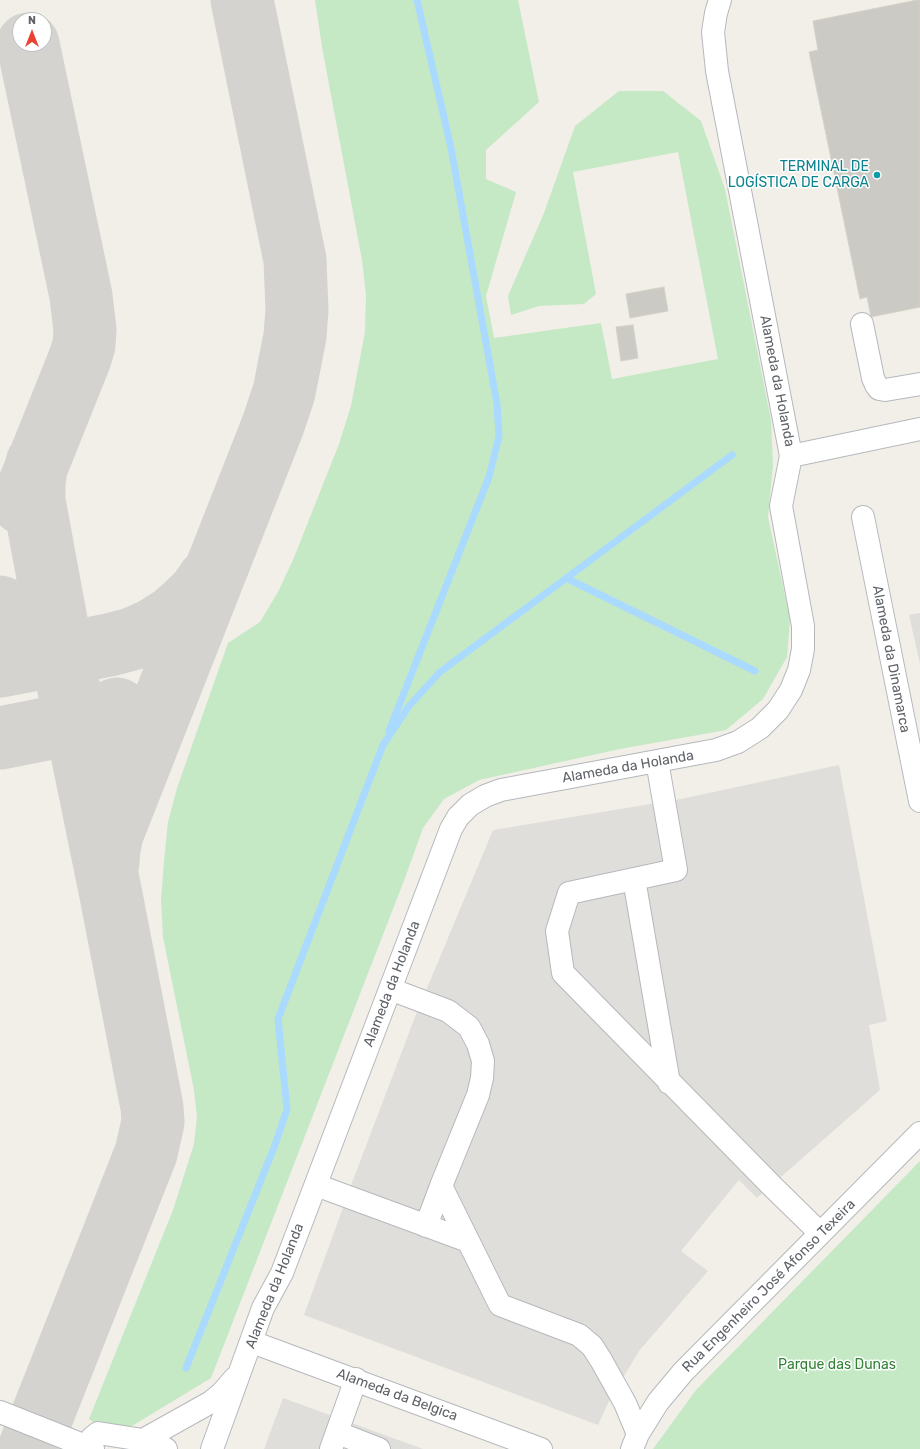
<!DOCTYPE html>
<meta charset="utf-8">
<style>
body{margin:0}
#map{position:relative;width:920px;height:1449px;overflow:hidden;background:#f1efe8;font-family:Rubik,sans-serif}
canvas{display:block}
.north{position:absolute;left:12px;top:12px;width:40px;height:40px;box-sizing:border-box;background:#fff;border:1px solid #bfc1c3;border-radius:50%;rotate:0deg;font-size:11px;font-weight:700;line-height:16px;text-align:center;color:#5f6368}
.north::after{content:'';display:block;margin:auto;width:14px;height:18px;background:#ea4335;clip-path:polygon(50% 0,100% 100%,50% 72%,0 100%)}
</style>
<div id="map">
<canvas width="920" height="1449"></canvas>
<div class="north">N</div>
</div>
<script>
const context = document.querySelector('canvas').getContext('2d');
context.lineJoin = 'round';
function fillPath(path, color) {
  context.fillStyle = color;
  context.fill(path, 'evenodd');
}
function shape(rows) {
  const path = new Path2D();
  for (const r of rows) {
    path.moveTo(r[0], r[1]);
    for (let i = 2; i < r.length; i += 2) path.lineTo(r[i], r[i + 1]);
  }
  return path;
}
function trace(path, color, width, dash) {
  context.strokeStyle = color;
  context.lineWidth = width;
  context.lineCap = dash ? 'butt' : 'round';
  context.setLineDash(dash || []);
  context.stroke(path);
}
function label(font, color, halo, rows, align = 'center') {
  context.font = font + ' Rubik,sans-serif';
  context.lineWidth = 3;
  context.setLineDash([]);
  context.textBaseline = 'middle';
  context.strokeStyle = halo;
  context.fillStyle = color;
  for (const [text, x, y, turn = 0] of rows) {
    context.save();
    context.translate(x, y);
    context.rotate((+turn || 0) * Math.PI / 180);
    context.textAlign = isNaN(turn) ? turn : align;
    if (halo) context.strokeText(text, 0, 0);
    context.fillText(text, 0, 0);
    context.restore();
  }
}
const industrial = shape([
 [920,613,920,664,909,615],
 [839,765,887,1021,869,1025,880,1090,757,1198,739,1180,681,1251,708,1271,639,1351,609,1401,598,1425,304,1315,353,1180,415,1017,493,830,681,799],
 [283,1398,423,1449,264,1449]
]);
const green = shape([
 [315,0,518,0,539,102,486,150,486,179,516,192,486,296,494,338,601,323,612,379,718,359,678,152,573,172,596,294,584,304,539,306,511,315,508,296,544,213,575,126,619,91,663,91,701,121,725,189,771,420,773,465,768,517,790,619,787,657,763,699,726,730,620,749,479,780,444,799,423,828,405,878,211,1378,127,1429,99,1426,89,1419,173,1210,194,1144,197,1117,194,1090,163,937,161,901,164,861,168,822,177,788,228,643,260,622,278,592,293,560,339,444,351,406,365,332,366,295,362,260,322,47],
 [920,1161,920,1449,653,1449,696,1390]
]);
const stream = shape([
 [566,578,755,671],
 [389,731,489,477,499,436,497,404,451,148,417,0],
 [186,1368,275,1145,287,1109,278,1019,383,745,409,706,440,672,732,455]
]);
const taxiway = shape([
 [22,503,80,358,84,345,85,330,81,296,28,44],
 [0,607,16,614,31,623,45,637,57,655,65,674],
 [0,666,109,645,132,639,153,630,172,618,187,605,200,592,209,579],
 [0,738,76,723,96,718,117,709],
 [108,863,109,849,112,834,273,425,284,392,295,336,297,310,295,260,242,0],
 [29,1449,146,1153,153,1122,152,1107,110,890,67,680,34,501,34,483,37,463]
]);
const building = shape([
 [917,0,920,0,920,307,871,317,867,297,860,299,809,52,818,50,813,21,917,0],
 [664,287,668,311,630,318,626,294,664,287],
 [633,325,638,358,621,361,616,327,633,325]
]);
const minor = shape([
 [862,324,873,378,876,385,879,389,885,390,920,384],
 [791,456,920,429],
 [863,517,920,801],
 [657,761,676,870,569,893,557,931,563,973,772,1186,820,1233],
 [634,879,669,1083],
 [390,989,448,1011,469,1027,478,1044,483,1061,482,1078,478,1095,441,1186,500,1305,579,1335,592,1346,601,1360,625,1403,638,1434],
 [316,1185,468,1241],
 [426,1226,441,1186],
 [252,1342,541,1449],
 [0,1412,93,1449],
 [338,1433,379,1449],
 [143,1440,166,1449],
 [93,1449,90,1444,92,1438,98,1433,143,1440,211,1402,222,1393,235,1378],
 [212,1449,263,1308,282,1273,451,829,458,817,470,805,485,796,501,790,716,750,738,742,760,728,778,710,791,690,799,670,803,649,803,626,781,506,791,456,717,71,713,32,716,13,720,0],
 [331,1449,356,1379],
 [632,1449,638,1434,658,1402,683,1372,920,1133]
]);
const markers = [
 [877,175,4,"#0f9aa8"]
];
const cultureNames = [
 ["TERMINAL DE",869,167],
 ["LOGÍSTICA DE CARGA",869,183]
];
const streetNames = [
 ["Alameda da Holanda",777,381,79],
 ["Alameda da Dinamarca",891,659,79],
 ["Alameda da Holanda",628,767,-10],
 ["Alameda da Holanda",392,984,-69],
 ["Alameda da Holanda",275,1286,-68],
 ["Rua Engenheiro José Afonso Texeira",769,1286,-45],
 ["Alameda da Belgica",397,1395,20]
];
const parkNames = [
 ["Parque das Dunas",837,1365]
];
fillPath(industrial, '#e0deda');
fillPath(green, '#c5e8c5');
trace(stream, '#aadaff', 7);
trace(taxiway, '#d4d3d0', 63);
fillPath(building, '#cccac5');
trace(building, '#d6d1c6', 1);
trace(minor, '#b5b8bc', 24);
trace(minor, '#fff', 22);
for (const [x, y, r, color] of markers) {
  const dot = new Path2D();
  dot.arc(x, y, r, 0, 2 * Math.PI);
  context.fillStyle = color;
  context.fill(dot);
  trace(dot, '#fff', 1.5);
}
label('14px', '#0d838f', '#fff', cultureNames, 'right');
label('14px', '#5f6368', '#fff', streetNames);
label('14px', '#348238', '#fff', parkNames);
</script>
